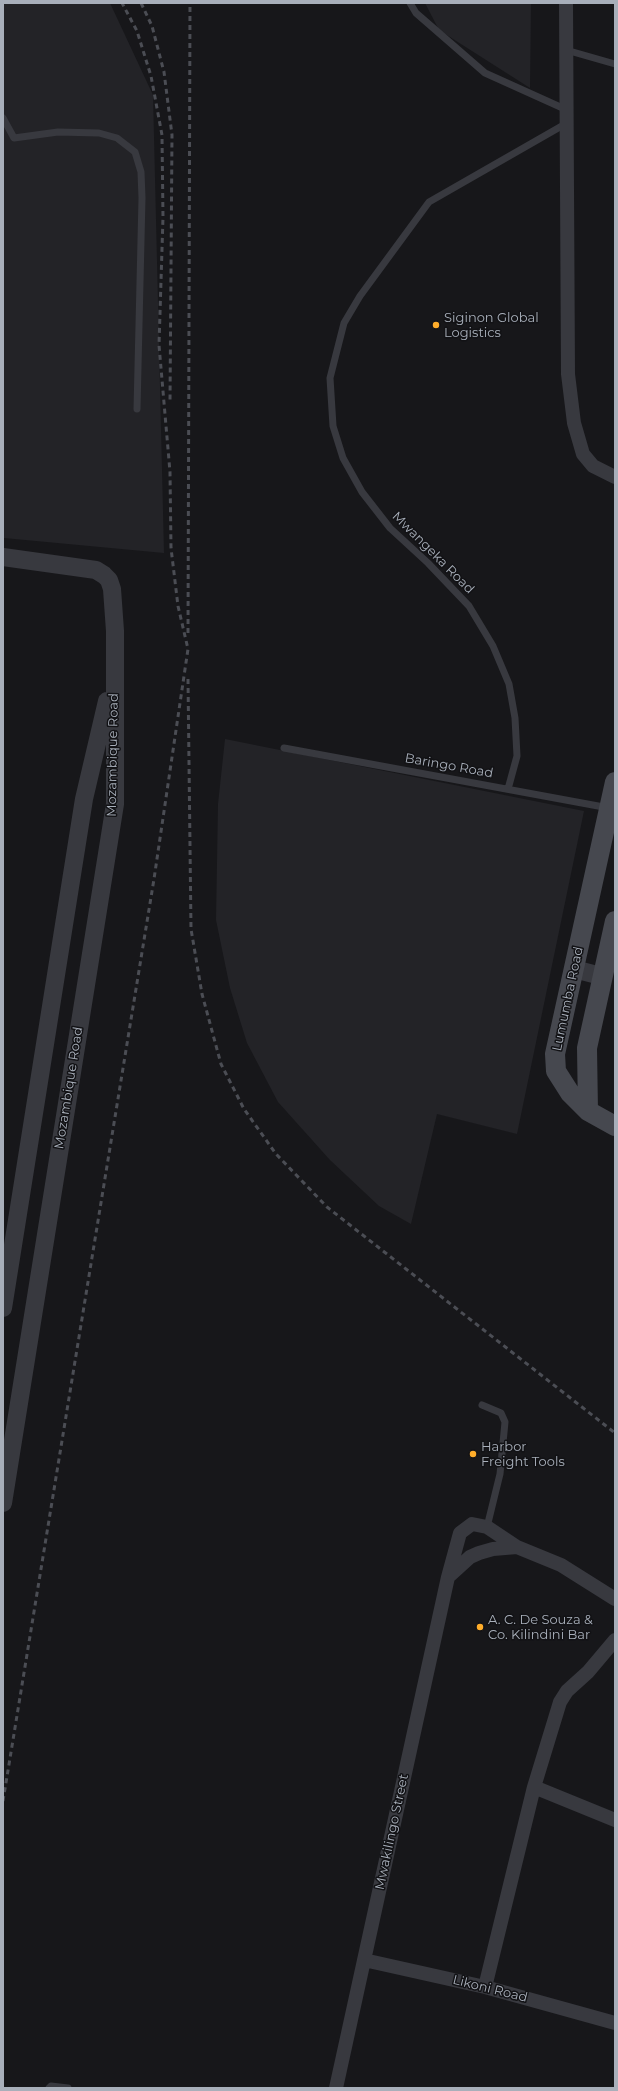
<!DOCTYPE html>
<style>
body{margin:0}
#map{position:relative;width:618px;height:2091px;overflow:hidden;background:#17171a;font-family:Montserrat,sans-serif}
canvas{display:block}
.frame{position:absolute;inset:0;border:4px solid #a8afba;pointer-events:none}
</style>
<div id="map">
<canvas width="618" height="2091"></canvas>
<div class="frame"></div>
</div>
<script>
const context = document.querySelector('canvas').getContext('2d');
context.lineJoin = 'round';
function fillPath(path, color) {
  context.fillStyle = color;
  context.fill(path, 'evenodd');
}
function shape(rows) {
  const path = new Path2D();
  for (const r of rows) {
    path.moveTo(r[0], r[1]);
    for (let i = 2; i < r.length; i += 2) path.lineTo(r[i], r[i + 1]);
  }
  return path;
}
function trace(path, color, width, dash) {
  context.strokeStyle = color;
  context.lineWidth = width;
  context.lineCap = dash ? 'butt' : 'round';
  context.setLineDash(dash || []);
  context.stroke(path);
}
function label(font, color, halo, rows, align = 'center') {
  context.font = font + ' Montserrat,sans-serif';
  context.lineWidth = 3;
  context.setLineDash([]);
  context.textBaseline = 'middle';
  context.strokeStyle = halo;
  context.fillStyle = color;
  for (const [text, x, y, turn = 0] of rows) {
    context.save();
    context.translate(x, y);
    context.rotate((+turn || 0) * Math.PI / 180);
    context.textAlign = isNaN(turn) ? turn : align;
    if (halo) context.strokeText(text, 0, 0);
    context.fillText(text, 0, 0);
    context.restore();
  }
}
const built = shape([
 [3,3,110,3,153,95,164,553,4,538],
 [425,3,531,3,530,88,439,30],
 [225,739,584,811,517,1134,437,1114,411,1224,379,1206,330,1160,278,1102,247,1043,230,988,216,920,218,804]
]);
const service = shape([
 [410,3,416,13,485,73,567,110],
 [566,50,615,64],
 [3,118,14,138,58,132,99,133,117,138,135,152,141,172,142,198,137,409],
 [284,748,609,808],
 [508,789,517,756,515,718,509,684,493,646,469,606,428,563,390,528,362,492,343,458,333,426,330,378,344,323,360,296,429,202,567,123],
 [482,1405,501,1413,505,1422,500,1474,487,1527],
 [49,2088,51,2086,68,2088]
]);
const minor = shape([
 [566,3,568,374,574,423,583,454,593,466,615,477],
 [448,1577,470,1557,479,1553,493,1549,517,1547],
 [615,1640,588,1672,567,1691,560,1702,534,1787,615,1820],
 [364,1960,485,1987,615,2023],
 [485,1987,534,1787],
 [336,2088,448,1577,460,1533,472,1524,487,1527,517,1547,561,1565,615,1599]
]);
const tertiary = shape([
 [3,557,96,570,104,575,109,580,112,589,115,631,115,804,3,1503],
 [574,969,601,976],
 [3,1308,84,799,107,701]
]);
const secondary = shape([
 [615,782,555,1054,556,1071,570,1093,588,1111,615,1126],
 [588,1111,587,1048,615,921]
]);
const rail = shape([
 [141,3,152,26,164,72,172,135,170,402],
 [188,633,190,3],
 [188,679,191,929,202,994,221,1064,244,1109,276,1154,327,1207,615,1433],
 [3,1801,154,879,188,649,178,606,171,548,170,472,159,345,163,217,162,135,151,76,137,31,122,3]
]);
const markers = [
 [436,325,4,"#ffad2a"],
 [473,1454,4,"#ffad2a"],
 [480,1627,4,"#ffad2a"]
];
const poiNames = [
 ["Siginon Global",444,318],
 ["Logistics",444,333],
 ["Harbor",481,1447],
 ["Freight Tools",481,1462],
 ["A. C. De Souza &",488,1620],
 ["Co. Kilindini Bar",488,1635]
];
const streetNames = [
 ["Mwangeka Road",433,553,45],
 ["Mozambique Road",113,755,-89],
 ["Baringo Road",449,766,10],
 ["Lumumba Road",568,999,-78],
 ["Mozambique Road",69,1088,-81],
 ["Mwakilingo Street",392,1832,-78],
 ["Likoni Road",490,1989,14]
];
fillPath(built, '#232327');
trace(service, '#38393f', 7);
trace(minor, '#38393f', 14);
trace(tertiary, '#38393f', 18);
trace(secondary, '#46484f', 20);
trace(rail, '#4b4d54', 3, [5, 4]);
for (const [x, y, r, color] of markers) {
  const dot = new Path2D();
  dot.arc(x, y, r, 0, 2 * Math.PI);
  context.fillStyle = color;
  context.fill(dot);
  trace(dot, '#121215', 1.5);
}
label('13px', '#a8afba', '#121215', poiNames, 'left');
label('13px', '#a8afba', '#121215', streetNames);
</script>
